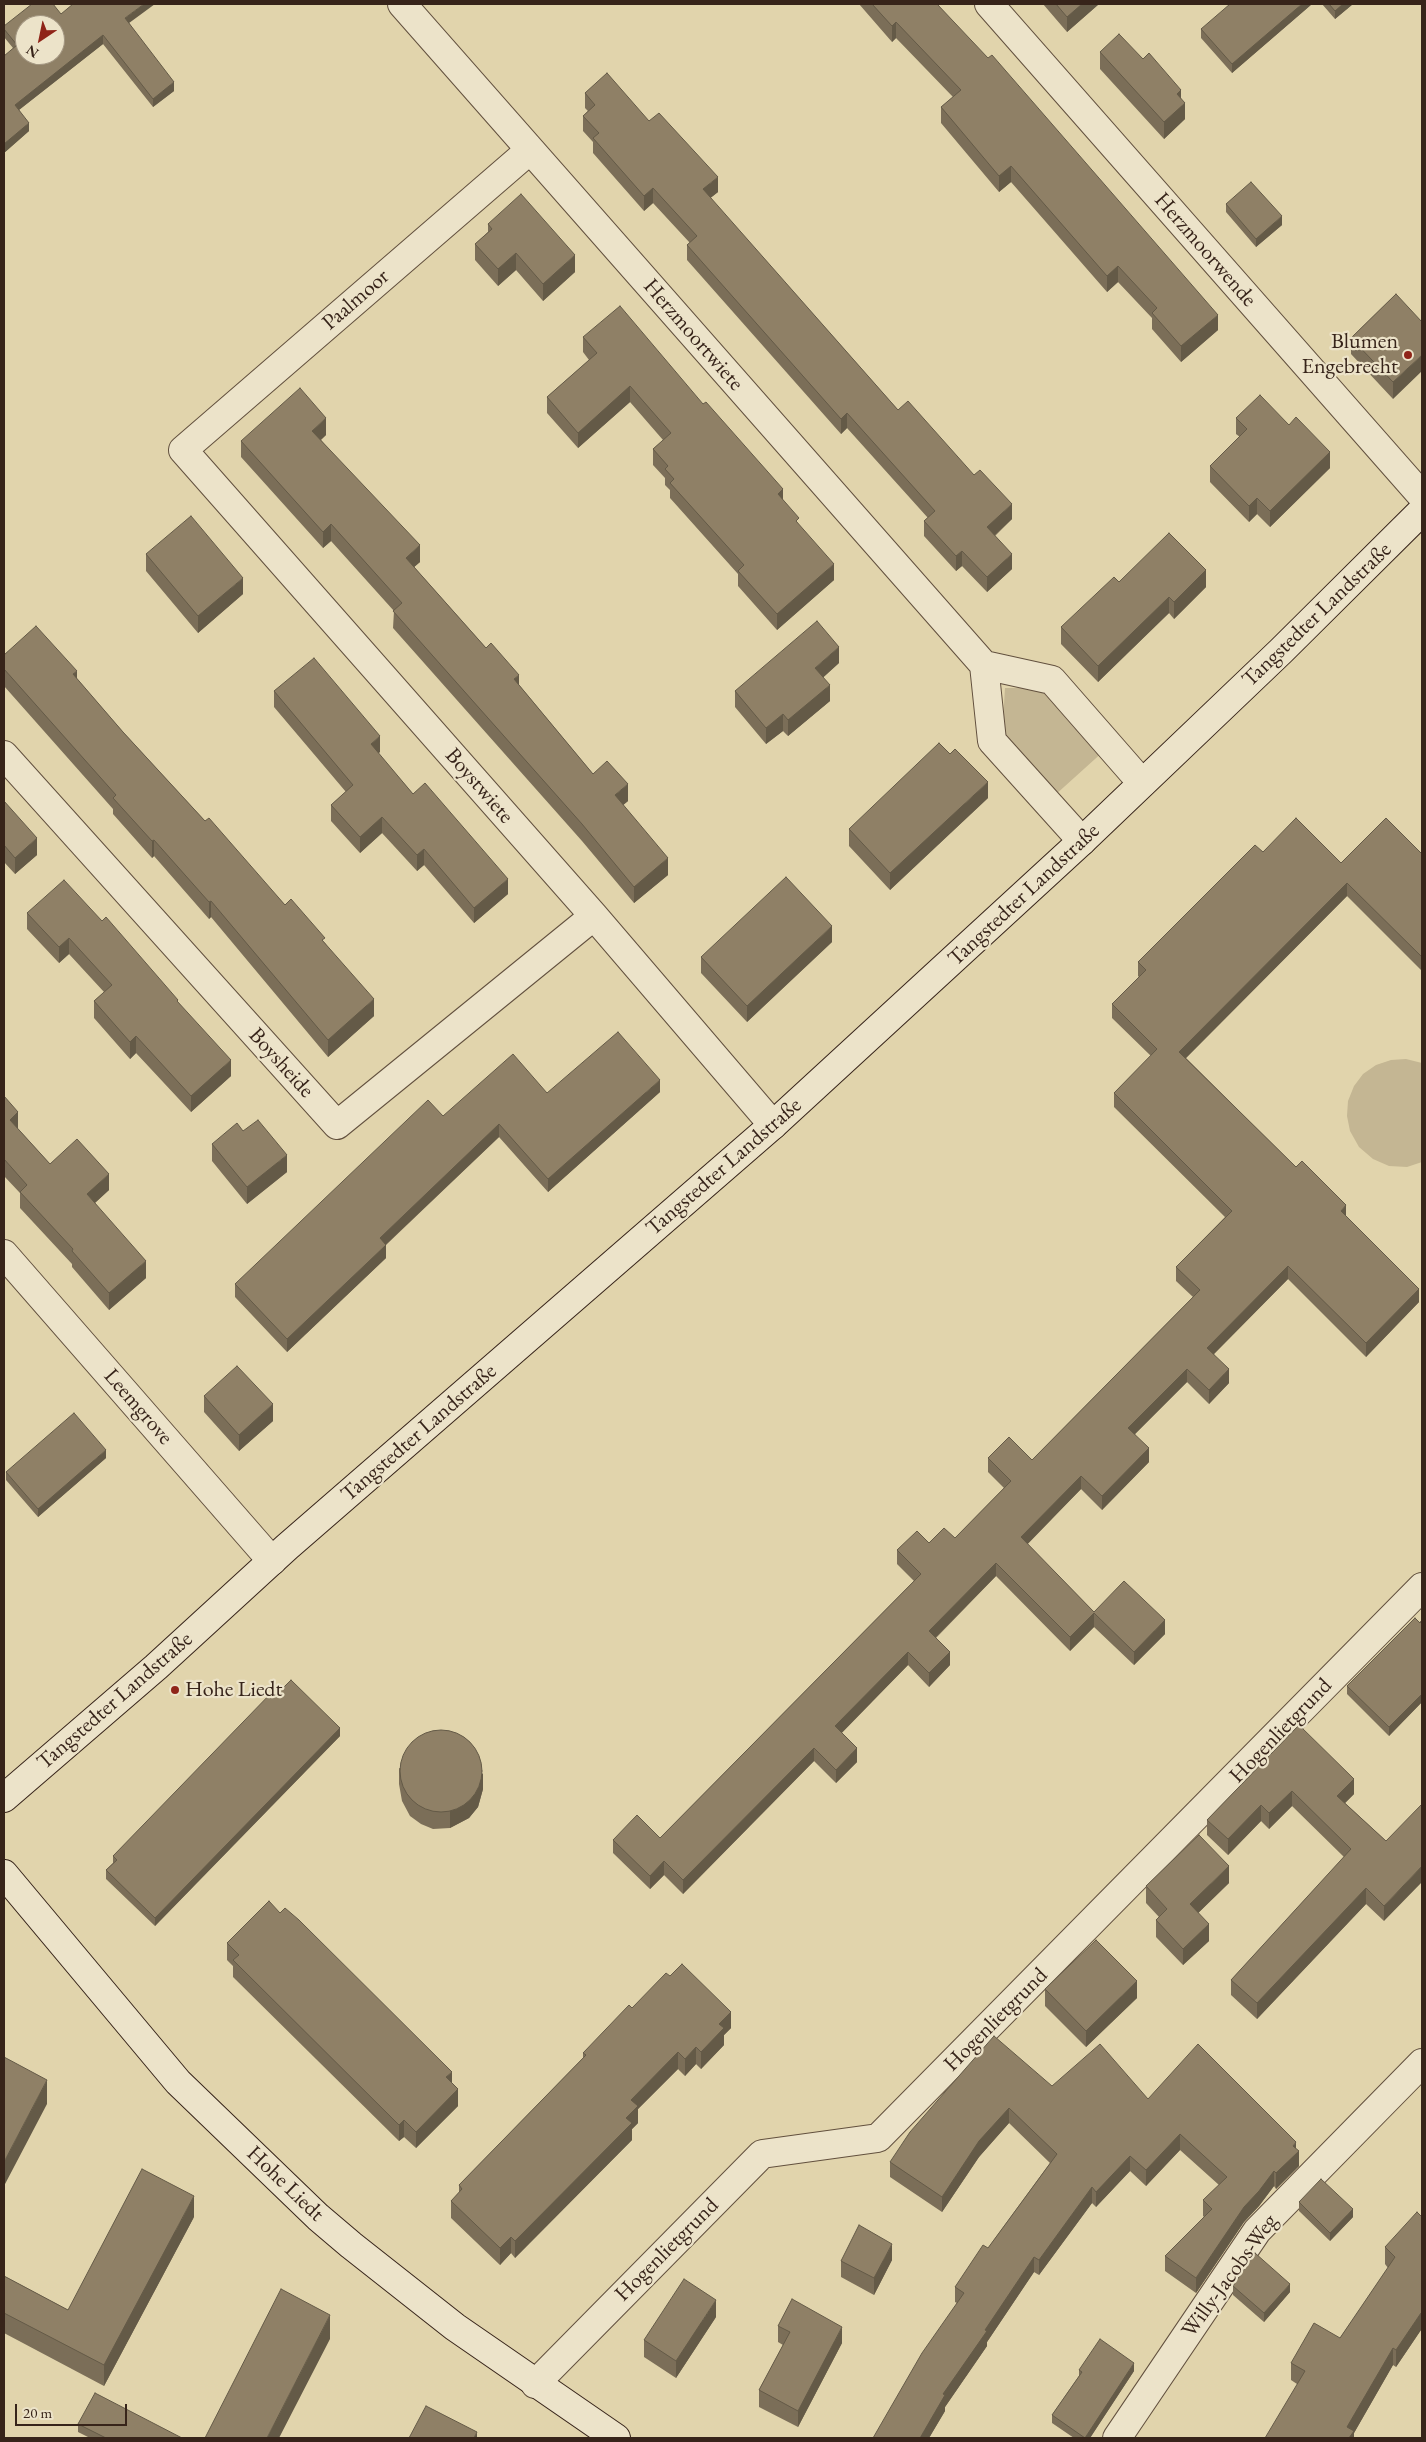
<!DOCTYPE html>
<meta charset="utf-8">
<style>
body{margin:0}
#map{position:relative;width:1426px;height:2442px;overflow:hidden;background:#e1d4ac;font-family:"EB Garamond",serif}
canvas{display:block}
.frame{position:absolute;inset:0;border:5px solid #37241a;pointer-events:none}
.north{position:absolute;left:15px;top:15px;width:50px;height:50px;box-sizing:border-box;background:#ece3c9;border:1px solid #a49783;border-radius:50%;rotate:214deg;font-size:14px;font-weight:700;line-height:20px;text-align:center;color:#37241a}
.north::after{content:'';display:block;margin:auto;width:18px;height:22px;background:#8f2418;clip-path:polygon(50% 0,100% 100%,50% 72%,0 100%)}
.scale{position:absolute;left:15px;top:2404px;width:112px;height:22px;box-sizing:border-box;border:2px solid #37241a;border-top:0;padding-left:6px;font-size:15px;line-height:18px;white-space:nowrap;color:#37241a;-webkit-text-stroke:4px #ece3c9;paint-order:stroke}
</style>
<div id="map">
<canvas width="1426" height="2442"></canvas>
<div class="frame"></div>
<div class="north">N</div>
<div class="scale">20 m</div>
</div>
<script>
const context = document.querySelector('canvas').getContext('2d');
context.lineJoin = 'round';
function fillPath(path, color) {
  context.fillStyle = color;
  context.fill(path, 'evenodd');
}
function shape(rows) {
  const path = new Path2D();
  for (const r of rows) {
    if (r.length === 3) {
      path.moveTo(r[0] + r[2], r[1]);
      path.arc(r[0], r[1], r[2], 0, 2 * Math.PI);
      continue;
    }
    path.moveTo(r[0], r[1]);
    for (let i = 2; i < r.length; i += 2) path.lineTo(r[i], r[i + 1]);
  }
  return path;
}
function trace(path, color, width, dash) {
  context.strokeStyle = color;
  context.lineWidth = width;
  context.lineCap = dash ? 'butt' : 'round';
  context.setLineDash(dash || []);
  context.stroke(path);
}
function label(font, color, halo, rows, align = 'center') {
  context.font = font + ' "EB Garamond",serif';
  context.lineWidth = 4.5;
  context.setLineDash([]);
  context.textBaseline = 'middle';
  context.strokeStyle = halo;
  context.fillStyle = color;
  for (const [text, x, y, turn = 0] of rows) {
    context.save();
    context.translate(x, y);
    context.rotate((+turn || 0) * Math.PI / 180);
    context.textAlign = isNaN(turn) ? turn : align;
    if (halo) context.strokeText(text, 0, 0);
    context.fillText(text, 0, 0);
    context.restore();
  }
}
const green = shape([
 [1005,688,1045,688,1105,750,1054,796,1002,737],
 [1406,1059,1422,1063,1422,1162,1407,1167,1389,1166,1373,1159,1359,1147,1350,1131,1347,1116,1348,1101,1354,1086,1363,1074,1376,1065,1391,1060]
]);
const street = shape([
 [402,4,984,665,992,741,1082,841],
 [989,4,1422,496],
 [530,150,183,450,594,916,773,1125],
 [984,665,1052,680,1142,783],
 [4,755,337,1125,594,916],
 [4,1254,272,1561],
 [535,2384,762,2154,878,2138,1422,1587],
 [1117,2438,1257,2231,1422,2063]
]);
const secondary = shape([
 [4,1798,156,1667,287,1547,773,1125,1082,841,1281,651,1422,511],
 [4,1874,178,2082,318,2217,351,2245,455,2327,616,2438]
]);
const wall = shape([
 [859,4,937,4,1218,330,1181,362,1152,329,1152,318,1118,282,1107,292,1011,182,999,192,941,123,941,107,953,97,896,38,892,42],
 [1043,4,1099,4,1067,32],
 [1312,4,1232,73,1201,38,1201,29],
 [1322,4,1353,4,1335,19],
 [61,14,129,23,174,91,153,107,103,44,19,110,29,131,4,153,13,48,4,37,4,26],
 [1100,52,1181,98,1185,119,1164,139,1100,69],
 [585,93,649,121,718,192,710,198,898,410,1012,519,995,536,1012,569,987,592,962,566,956,571,924,536,924,521,928,518,847,428,841,434,687,260,687,245,690,243,653,203,644,211,593,153,593,142,583,131,583,116,588,111,585,108],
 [1226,204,1282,225,1256,247,1226,212],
 [488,224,575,272,543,301,516,270,498,286,475,260,475,244,488,232],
 [1396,294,1393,399,1351,354,1351,338],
 [583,337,783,500,834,580,777,630,738,586,738,574,670,498,670,490,665,485,665,478,653,465,653,449,663,440,630,402,578,448,547,413,547,397,589,360,583,352],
 [1236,418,1289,425,1330,468,1270,527,1257,514,1249,522,1210,482,1210,466,1240,437,1236,434],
 [326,435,321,440,420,562,414,567,519,685,593,774,628,801,623,805,668,875,634,903,582,841,393,628,394,611,331,541,323,548,241,457,241,441],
 [146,554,243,594,198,633,146,571],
 [1119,582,1206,587,1174,619,1169,613,1098,682,1061,644,1061,627],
 [4,655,77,679,123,732,205,821,285,905,325,943,374,1016,328,1057,211,917,209,919,154,856,152,858,113,814,113,809,4,686],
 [839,663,823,677,830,701,788,736,783,731,766,744,735,707,735,691],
 [274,691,380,752,378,753,413,794,508,894,474,923,424,865,417,871,382,833,360,853,331,821,331,805,346,792,274,707],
 [988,798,890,890,849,846,849,829],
 [4,801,37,855,15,874,4,862],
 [1263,852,1341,863,1422,854,1422,971,1347,896,1186,1058,1346,1217,1419,1302,1366,1357,1288,1279,1214,1354,1229,1383,1209,1404,1187,1382,1135,1434,1149,1462,1102,1510,1081,1489,1027,1544,1094,1612,1165,1634,1134,1665,1094,1627,1070,1651,996,1576,936,1638,950,1665,929,1687,908,1665,841,1733,857,1762,836,1783,814,1761,683,1894,664,1875,650,1889,613,1853,613,1840,660,1838,914,1581,897,1564,897,1550,929,1543,955,1538,1004,1488,988,1472,988,1458,1032,1460,1193,1297,1176,1281,1176,1267,1225,1217,1114,1107,1114,1093,1151,1056,1112,1018,1112,1004,1139,977,1138,976,1138,962],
 [27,913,178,1002,231,1076,191,1112,136,1053,130,1059,94,1018,94,1001,104,992,69,954,59,963,27,929],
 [832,942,747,1022,701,973,701,957],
 [660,1092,548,1192,499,1137,386,1245,386,1258,287,1352,235,1297,235,1284,443,1116,547,1093],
 [4,1096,18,1129,50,1164,109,1190,95,1203,146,1278,109,1310,72,1267,72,1264,20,1208,20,1193,4,1176],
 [243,1131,287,1172,247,1204,212,1161,212,1144],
 [204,1396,273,1421,239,1451,204,1412],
 [106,1458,38,1517,6,1480,6,1472],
 [1422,1620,1422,1702,1389,1736,1347,1694,1347,1686],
 [279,1692,340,1736,155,1926,106,1879,106,1870,113,1863,113,1856],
 [1299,1725,1354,1794,1345,1803,1386,1841,1384,1921,1366,1904,1257,2019,1231,1995,1231,1980,1344,1857,1292,1806,1269,1829,1261,1821,1228,1855,1207,1835,1207,1820],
 [399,1768,483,1789,478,1807,469,1818,450,1828,433,1829,421,1824,410,1816,402,1801,399,1784],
 [1229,1883,1198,1913,1209,1941,1183,1965,1156,1937,1156,1920,1159,1917,1146,1903,1146,1886],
 [227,1943,452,2083,458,2106,416,2148,404,2137,399,2141,233,1977,233,1966,227,1960],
 [1045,1989,1137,1998,1086,2047,1045,2006],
 [632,2008,731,2028,724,2035,724,2045,701,2069,696,2064,685,2076,678,2069,638,2109,638,2123,632,2129,632,2140,515,2258,511,2253,500,2265,451,2218,451,2201,459,2193,459,2185,583,2058,583,2053],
 [1052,2086,1148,2099,1296,2149,1299,2166,1276,2189,1274,2186,1259,2206,1244,2222,1196,2293,1165,2271,1165,2256,1204,2217,1203,2216,1203,2200,1219,2185,1180,2150,1146,2186,1130,2171,1096,2207,1092,2203,1039,2275,1034,2272,987,2342,987,2346,945,2407,945,2411,929,2438,957,2303,955,2302,955,2287,988,2248,1050,2163,1009,2123,979,2157,942,2212,890,2177,890,2162],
 [1299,2202,1353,2217,1330,2241,1299,2211],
 [194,2217,104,2386,4,2333,4,2276,68,2310],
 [1422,2217,1422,2331,1421,2330,1396,2367,1393,2365,1354,2433,1354,2438,1297,2384,1291,2380,1291,2363,1340,2338,1388,2268,1385,2264,1385,2247],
 [892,2260,874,2295,841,2277,841,2261],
 [1233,2286,1290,2292,1264,2322,1233,2295],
 [716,2317,676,2378,644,2357,644,2340],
 [778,2326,842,2343,798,2427,759,2407,759,2390,783,2345,778,2342],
 [1079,2370,1134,2371,1090,2438,1074,2438,1052,2423,1052,2415,1079,2376],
 [78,2424,182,2438,90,2438,78,2432]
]);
const shadedWall = shape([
 [144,4,155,4,125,26,125,18],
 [1082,4,1099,4,1067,32,1067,17],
 [1302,4,1312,4,1232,73,1232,64],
 [1343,4,1353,4,1335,19,1335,11],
 [896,22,896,38,892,42,892,26],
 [103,35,103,44,15,113,15,105],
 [174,82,174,91,153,107,153,99],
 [1181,90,1181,106,1177,94],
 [1185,103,1185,119,1164,139,1164,122],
 [29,123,29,131,4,153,4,144],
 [1011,166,1011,182,999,192,999,176],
 [718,177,718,192,703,204,703,189],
 [653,188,653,203,644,211,644,196],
 [1282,216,1282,225,1256,247,1256,239],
 [516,253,516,270,498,286,498,269],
 [575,255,575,272,543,301,543,284],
 [1118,266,1118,282,1107,292,1107,276],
 [1218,315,1218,330,1181,362,1181,346],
 [1422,355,1422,371,1393,399,1393,382],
 [630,386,630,402,578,448,578,433],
 [847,413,847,428,841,434,841,419],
 [326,418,326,435,312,447,312,431],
 [1330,452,1330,468,1270,527,1270,511],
 [783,489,783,505,778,494],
 [1257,498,1257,514,1249,522,1249,506],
 [1012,504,1012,519,987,542,987,527],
 [331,524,331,541,323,548,323,532],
 [420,545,420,562,406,574,406,558],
 [962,551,962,566,956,571,956,556],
 [1012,554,1012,569,987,592,987,577],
 [834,564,834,580,777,630,777,614],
 [1206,570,1206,587,1174,619,1174,602],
 [243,578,243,594,198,633,198,616],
 [1169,597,1169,613,1098,682,1098,666],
 [839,647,839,663,815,685,815,668],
 [77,671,77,687,73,674],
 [519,675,519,691,514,679],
 [830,685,830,701,788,736,788,720],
 [783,714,783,731,766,744,766,728],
 [380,736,380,752,371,759,371,744],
 [988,782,988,798,890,890,890,873],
 [628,784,628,801,615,812,615,795],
 [382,817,382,833,360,853,360,837],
 [37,838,37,855,15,874,15,858],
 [154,840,154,856,152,858,152,841],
 [424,849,424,865,417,871,417,855],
 [668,858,668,875,634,903,634,887],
 [508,879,508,894,474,923,474,908],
 [1347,883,1347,896,1179,1065,1179,1052],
 [211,901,211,917,209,919,209,902],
 [832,926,832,942,747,1022,747,1006],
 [69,938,69,954,59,963,59,947],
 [374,999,374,1016,328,1057,328,1040],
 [136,1036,136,1053,130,1059,130,1042],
 [231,1060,231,1076,191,1112,191,1096],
 [660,1080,660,1092,548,1192,548,1179],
 [18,1112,18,1129,10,1120],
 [499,1124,499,1137,380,1250,380,1238],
 [287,1155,287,1172,247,1204,247,1187],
 [109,1174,109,1190,87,1210,87,1194],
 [1346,1205,1346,1219,1341,1211],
 [386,1245,386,1258,287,1352,287,1339],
 [146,1261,146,1278,109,1310,109,1293],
 [1288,1266,1288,1279,1207,1361,1207,1348],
 [1419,1289,1419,1302,1366,1357,1366,1343],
 [1187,1369,1187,1382,1128,1441,1128,1428],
 [1229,1369,1229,1383,1209,1404,1209,1390],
 [273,1404,273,1421,239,1451,239,1435],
 [1149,1448,1149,1462,1102,1510,1102,1496],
 [106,1450,106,1458,38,1517,38,1509],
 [1081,1476,1081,1489,1021,1551,1021,1537],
 [996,1563,996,1576,929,1644,929,1631],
 [1094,1613,1094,1627,1070,1651,1070,1637],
 [1165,1620,1165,1634,1134,1665,1134,1652],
 [908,1652,908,1665,835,1740,835,1726],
 [950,1652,950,1665,929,1687,929,1673],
 [1422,1694,1422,1702,1389,1736,1389,1727],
 [340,1728,340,1736,155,1926,155,1918],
 [814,1748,814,1761,683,1894,683,1880],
 [857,1748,857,1762,836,1783,836,1770],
 [483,1773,483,1789,478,1807,469,1818,450,1828,450,1811],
 [1354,1779,1354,1794,1337,1811,1337,1796],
 [1292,1791,1292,1806,1269,1829,1269,1813],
 [1261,1805,1261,1821,1228,1855,1228,1839],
 [664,1861,664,1875,650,1889,650,1876],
 [1229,1866,1229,1883,1190,1921,1190,1904],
 [1422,1866,1422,1882,1384,1921,1384,1906],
 [1366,1888,1366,1904,1257,2019,1257,2003],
 [1209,1924,1209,1941,1183,1965,1183,1949],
 [1137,1981,1137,1998,1086,2047,1086,2031],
 [731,2012,731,2028,724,2035,724,2045,701,2069,701,2052,719,2024],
 [696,2047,696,2064,685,2076,685,2059],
 [678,2052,678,2069,638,2109,638,2123,632,2129,632,2140,515,2258,515,2241,626,2118,631,2100],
 [452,2072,452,2089,446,2077],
 [47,2080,47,2104,4,2186,4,2162],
 [458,2089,458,2106,416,2148,416,2132],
 [1009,2108,1009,2123,979,2157,942,2212,942,2197,979,2141],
 [404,2120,404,2137,399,2141,399,2125],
 [1180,2134,1180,2150,1146,2186,1146,2170],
 [1296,2142,1296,2154,1299,2151,1299,2166,1276,2189,1276,2173,1293,2146],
 [1130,2156,1130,2171,1096,2207,1096,2192],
 [1274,2171,1274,2186,1259,2206,1244,2222,1196,2293,1196,2278,1244,2207],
 [1092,2187,1092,2203,1039,2275,1039,2260],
 [194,2196,194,2217,104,2386,104,2365],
 [1353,2209,1353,2217,1330,2241,1330,2233],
 [511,2237,511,2253,500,2265,500,2248],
 [892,2244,892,2260,874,2295,874,2278],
 [1034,2257,1034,2272,987,2342,987,2346,945,2407,945,2411,929,2438,920,2438,943,2394,985,2330],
 [1290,2284,1290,2292,1264,2322,1264,2313],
 [716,2300,716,2317,676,2378,676,2361],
 [1421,2313,1421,2330,1396,2367,1396,2350],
 [330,2315,330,2339,279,2438,267,2438],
 [842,2327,842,2343,798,2427,798,2411],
 [1393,2348,1393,2365,1354,2433,1354,2438,1347,2438,1347,2427],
 [1134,2363,1134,2371,1090,2438,1085,2438],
 [477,2432,477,2438,474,2438]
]);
const building = shape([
 [32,4,53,4,61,14,73,4,144,4,125,18,174,82,153,99,103,35,15,105,29,123,4,144,4,56,17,45,4,29,4,26,32,4],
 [25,25,55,25,55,55,25,55,25,25],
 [872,4,937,4,988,58,992,55,1218,315,1181,346,1152,313,1157,308,1118,266,1107,276,1011,166,999,176,941,107,961,90,896,22,892,26,872,4],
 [1056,4,1082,4,1067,17,1056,4],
 [1230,4,1302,4,1232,64,1201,29,1230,4],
 [1329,4,1343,4,1335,11,1329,4],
 [1119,34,1143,59,1149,53,1181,90,1177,94,1185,103,1164,122,1100,52,1119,34],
 [607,73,649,121,659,113,718,177,703,189,898,410,908,401,974,475,980,470,1012,504,987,527,1012,554,987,577,962,551,956,556,924,521,935,511,847,413,841,419,687,245,697,236,653,188,644,196,593,138,599,133,583,116,595,105,585,93,607,73],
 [1251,182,1282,216,1256,239,1226,204,1251,182],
 [521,194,575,255,543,284,516,253,498,269,475,244,492,229,488,224,521,194],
 [1396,294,1422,322,1422,355,1393,382,1351,338,1396,294],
 [620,306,703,404,706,402,783,489,778,494,799,518,796,521,834,564,777,614,738,571,744,565,670,483,674,479,665,469,668,466,653,449,671,433,630,386,578,433,547,397,597,353,583,337,620,306],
 [300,388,326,418,312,431,420,545,406,558,486,648,491,643,519,675,514,679,593,774,607,761,628,784,615,795,668,858,634,887,582,824,393,611,402,603,331,524,323,532,241,441,300,388],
 [1260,395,1289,425,1296,417,1330,452,1270,511,1257,498,1249,506,1210,466,1247,429,1236,418,1260,395],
 [191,516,243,578,198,616,146,554,191,516],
 [1169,533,1206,570,1174,602,1169,597,1098,666,1061,627,1114,577,1119,582,1169,533],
 [817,621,839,647,815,668,830,685,788,720,783,714,766,728,735,691,817,621],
 [36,626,77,671,73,674,123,732,205,821,209,818,285,905,291,899,325,938,322,940,374,999,328,1040,211,901,209,902,154,840,152,841,113,798,116,795,4,669,4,655,36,626],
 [314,658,380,736,371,744,413,794,425,783,508,879,474,908,424,849,417,855,382,817,360,837,331,805,353,785,274,691,314,658],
 [939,743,950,754,955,749,988,782,890,873,849,829,939,743],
 [4,801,37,838,15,858,4,845,4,801],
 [1296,818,1341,863,1386,818,1422,854,1422,957,1347,883,1179,1052,1296,1167,1302,1161,1346,1205,1341,1211,1419,1289,1366,1343,1288,1266,1207,1348,1229,1369,1209,1390,1187,1369,1128,1428,1149,1448,1102,1496,1081,1476,1021,1537,1094,1612,1124,1581,1165,1620,1134,1652,1094,1613,1070,1637,996,1563,929,1631,950,1652,929,1673,908,1652,835,1726,857,1748,836,1770,814,1748,683,1880,664,1861,650,1876,613,1840,637,1815,660,1838,921,1574,897,1550,917,1531,929,1543,944,1528,955,1538,1011,1481,988,1458,1009,1437,1032,1460,1200,1290,1176,1267,1232,1211,1114,1093,1157,1049,1112,1004,1146,970,1138,962,1255,845,1263,852,1296,818],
 [786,877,832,926,747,1006,701,957,786,877],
 [64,880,102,921,106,917,178,1000,177,1001,231,1060,191,1096,136,1036,130,1042,94,1001,112,985,69,938,59,947,27,913,64,880],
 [618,1032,660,1080,548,1179,499,1124,380,1238,386,1245,287,1339,235,1284,428,1100,443,1116,513,1054,547,1093,618,1032],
 [4,1096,18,1112,10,1120,50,1164,77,1139,109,1174,87,1194,146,1261,109,1293,72,1251,73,1249,20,1192,27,1185,4,1159,4,1096],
 [258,1120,287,1155,247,1187,212,1144,237,1123,243,1131,258,1120],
 [237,1366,273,1404,239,1435,204,1396,237,1366],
 [74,1413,106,1450,38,1509,6,1472,74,1413],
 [1415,1618,1420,1623,1422,1620,1422,1694,1389,1727,1347,1686,1415,1618],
 [291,1680,340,1728,155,1918,106,1870,117,1860,113,1856,276,1688,279,1692,291,1680],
 [1299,1725,1354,1779,1337,1796,1386,1841,1422,1804,1422,1866,1384,1906,1366,1888,1257,2003,1231,1980,1351,1849,1292,1791,1269,1813,1261,1805,1228,1839,1207,1820,1299,1725],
 [441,1771,41],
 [1199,1835,1229,1866,1190,1904,1209,1924,1183,1949,1156,1920,1167,1909,1146,1886,1199,1835],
 [269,1901,280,1913,285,1908,299,1920,452,2072,446,2077,458,2089,416,2132,404,2120,399,2125,233,1960,239,1955,227,1943,269,1901],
 [1096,1940,1137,1981,1086,2031,1045,1989,1096,1940],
 [682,1964,731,2012,719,2024,724,2028,701,2052,696,2047,685,2059,678,2052,631,2100,638,2106,626,2118,632,2123,515,2241,511,2237,500,2248,451,2201,462,2189,459,2185,586,2055,583,2053,629,2005,632,2008,666,1973,670,1976,682,1964],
 [994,2036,1052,2086,1100,2044,1148,2099,1198,2044,1296,2142,1293,2146,1299,2151,1276,2173,1274,2171,1259,2191,1244,2207,1196,2278,1165,2256,1212,2209,1203,2200,1227,2177,1180,2134,1146,2170,1130,2156,1096,2192,1092,2187,1039,2260,1034,2257,985,2330,987,2331,943,2394,945,2395,920,2438,873,2438,922,2353,964,2293,955,2287,983,2245,988,2248,1057,2154,1009,2108,979,2141,942,2197,890,2162,910,2132,994,2036],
 [4,2057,47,2080,4,2162,4,2057],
 [142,2169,194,2196,104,2365,4,2313,4,2276,68,2310,142,2169],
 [1321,2179,1353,2209,1330,2233,1299,2202,1321,2179],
 [1417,2212,1422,2217,1422,2314,1421,2313,1396,2350,1393,2348,1347,2427,1354,2431,1349,2438,1265,2438,1305,2371,1291,2363,1314,2323,1340,2338,1395,2257,1385,2247,1417,2212],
 [859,2225,892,2244,874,2278,841,2261,859,2225],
 [1255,2253,1290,2284,1264,2313,1233,2286,1255,2253],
 [684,2279,716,2300,676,2361,644,2340,684,2279],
 [281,2289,330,2315,267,2438,205,2438,281,2289],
 [792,2299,842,2327,798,2411,759,2390,790,2332,778,2326,792,2299],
 [1100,2339,1134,2363,1085,2438,1052,2415,1082,2372,1079,2370,1100,2339],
 [95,2393,182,2438,106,2438,78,2424,95,2393],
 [426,2406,477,2432,474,2438,409,2438,426,2406]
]);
const markers = [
 [1408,355,5,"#8f2418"],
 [175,1690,5,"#8f2418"]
];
const streetNames = [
 ["Herzmoorwende",1205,250,49],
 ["Paalmoor",356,300,-41],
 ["Herzmoortwiete",693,335,49],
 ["Tangstedter Landstraße",1317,615,-44],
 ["Boystwiete",479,786,49],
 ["Tangstedter Landstraße",1024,895,-43],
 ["Boysheide",281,1063,48],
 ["Tangstedter Landstraße",724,1167,-41],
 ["Leemgrove",138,1407,49],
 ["Tangstedter Landstraße",419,1433,-41],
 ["Tangstedter Landstraße",115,1701,-41],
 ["Hogenlietgrund",1281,1731,-46],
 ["Hogenlietgrund",996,2020,-45],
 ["Hohe Liedt",285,2184,44],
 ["Hogenlietgrund",667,2250,-45],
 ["Willy-Jacobs-Weg",1230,2276,-54]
];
const poiNames = [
 ["Blumen",1398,342],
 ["Engebrecht",1398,367],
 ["Hohe Liedt",185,1690,"left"]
];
fillPath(green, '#c4b693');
trace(street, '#62503e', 30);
trace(secondary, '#37241a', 30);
trace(street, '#ece3c9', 28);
trace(secondary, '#ece3c9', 28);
fillPath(wall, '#7b6e58');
fillPath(shadedWall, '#645a47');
fillPath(building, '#8f8066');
trace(building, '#645a47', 1);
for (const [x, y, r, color] of markers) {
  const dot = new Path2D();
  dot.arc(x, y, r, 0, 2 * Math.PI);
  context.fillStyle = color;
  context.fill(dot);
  trace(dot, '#ece3c9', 2);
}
label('22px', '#37241a', '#ece3c9', streetNames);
label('22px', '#37241a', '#ece3c9', poiNames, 'right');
</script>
